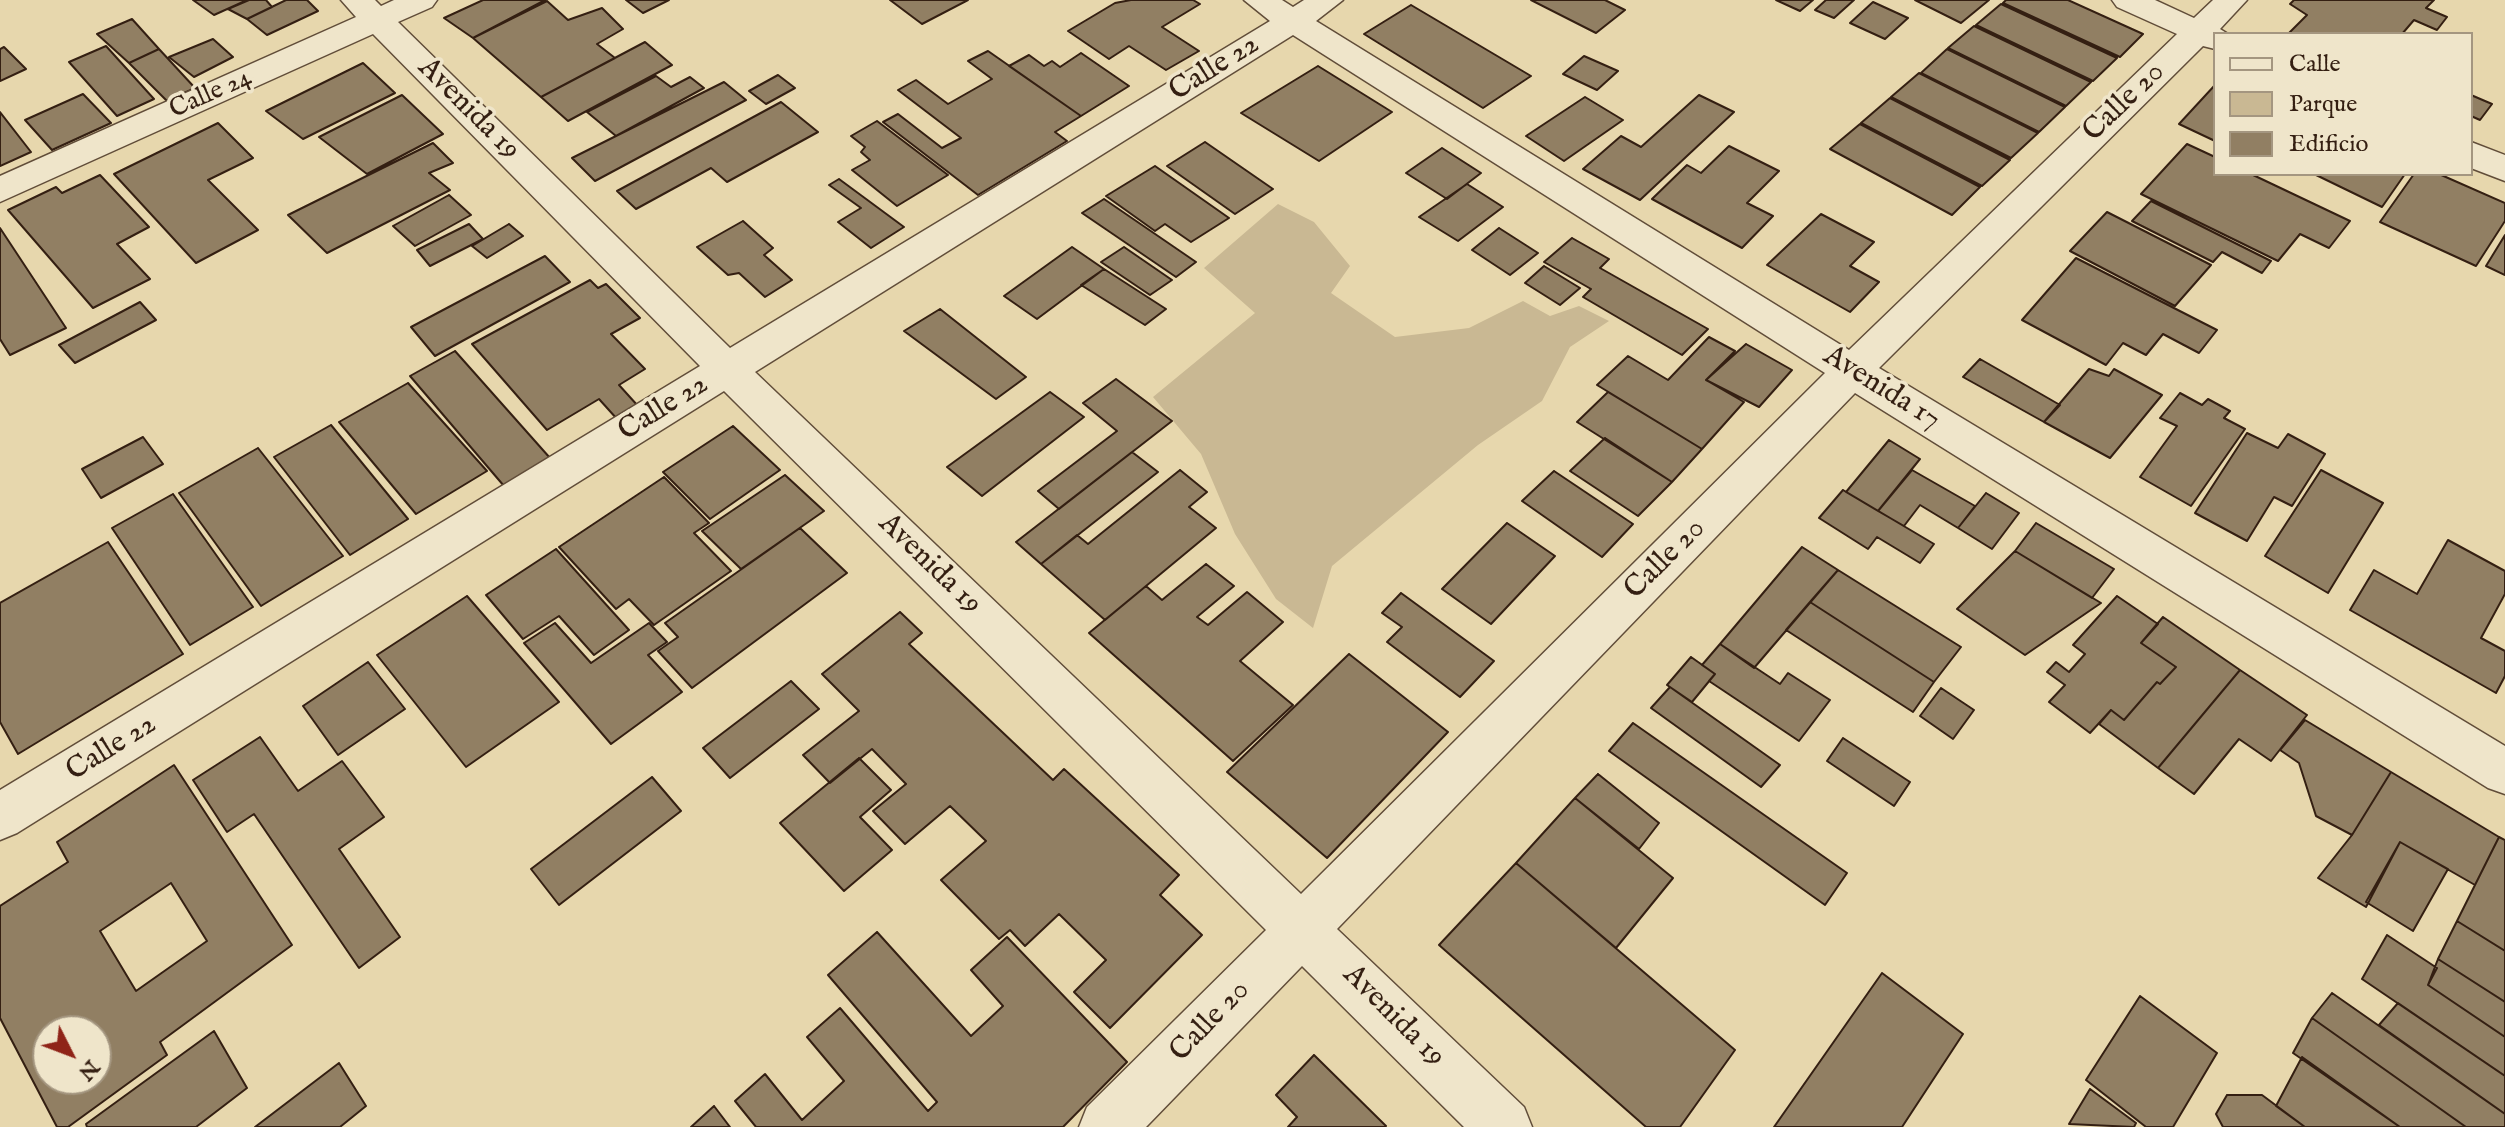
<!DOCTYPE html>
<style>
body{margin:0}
#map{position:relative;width:2505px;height:1127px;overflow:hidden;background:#e7d7ad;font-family:"IM FELL English",serif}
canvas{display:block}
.legend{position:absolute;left:2213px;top:32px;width:260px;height:144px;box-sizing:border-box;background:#efe5ca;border:2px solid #a49680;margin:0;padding:10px 14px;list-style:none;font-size:24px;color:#341f12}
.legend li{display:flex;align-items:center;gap:16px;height:40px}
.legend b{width:40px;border:2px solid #a49680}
.north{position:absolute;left:32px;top:1015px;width:80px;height:80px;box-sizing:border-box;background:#efe5ca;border:2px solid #a49680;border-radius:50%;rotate:132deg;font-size:22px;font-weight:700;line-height:32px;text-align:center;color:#341f12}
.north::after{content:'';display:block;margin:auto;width:28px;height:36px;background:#8f2418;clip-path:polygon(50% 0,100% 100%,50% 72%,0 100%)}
</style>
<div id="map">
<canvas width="2505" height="1127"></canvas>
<ul class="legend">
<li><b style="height:10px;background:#efe5ca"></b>Calle</li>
<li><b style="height:22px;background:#c9b893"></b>Parque</li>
<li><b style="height:22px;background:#917f63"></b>Edificio</li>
</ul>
<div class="north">N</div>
</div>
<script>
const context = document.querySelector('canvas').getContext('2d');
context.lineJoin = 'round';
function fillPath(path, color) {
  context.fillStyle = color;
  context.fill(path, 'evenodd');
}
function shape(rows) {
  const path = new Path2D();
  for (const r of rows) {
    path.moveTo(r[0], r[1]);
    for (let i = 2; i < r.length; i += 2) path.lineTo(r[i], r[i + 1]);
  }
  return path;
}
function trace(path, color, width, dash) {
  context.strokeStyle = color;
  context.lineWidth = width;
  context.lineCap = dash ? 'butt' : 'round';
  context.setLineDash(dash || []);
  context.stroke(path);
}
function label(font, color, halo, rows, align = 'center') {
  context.font = font + ' "IM FELL English",serif';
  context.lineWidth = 7;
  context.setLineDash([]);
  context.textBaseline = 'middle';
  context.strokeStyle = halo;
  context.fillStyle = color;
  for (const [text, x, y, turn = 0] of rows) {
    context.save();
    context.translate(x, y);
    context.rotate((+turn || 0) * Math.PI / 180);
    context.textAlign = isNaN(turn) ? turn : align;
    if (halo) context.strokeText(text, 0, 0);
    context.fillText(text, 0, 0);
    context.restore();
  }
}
const green = shape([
 [1278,204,1314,222,1350,266,1331,293,1395,337,1469,328,1523,301,1550,316,1579,306,1609,321,1570,347,1542,401,1478,445,1332,566,1313,628,1276,599,1235,534,1201,454,1153,397,1255,313,1204,268]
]);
const building = shape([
 [193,0,247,0,214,15,193,0],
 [249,0,266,0,272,7,247,19,228,9,249,0],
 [286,0,307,0,318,11,267,35,247,19,286,0],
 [483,0,545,0,473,38,444,18,483,0],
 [626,0,669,0,643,13,626,0],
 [890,0,968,0,922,24,890,0],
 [1131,0,1193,0,1200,4,1162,27,1199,51,1166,70,1129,46,1109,59,1068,31,1115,3,1131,0],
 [1531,0,1605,0,1625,10,1596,33,1531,0],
 [1776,0,1813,0,1800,11,1776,0],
 [1826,0,1854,0,1834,18,1815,10,1826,0],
 [1915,0,1989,0,1961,23,1915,0],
 [2006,0,2068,0,2143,34,2120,57,2003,3,2006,0],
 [2294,0,2434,0,2426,8,2447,17,2437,30,2414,20,2402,34,2288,34,2307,15,2290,4,2294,0],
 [547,1,568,20,602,8,623,29,597,44,615,58,541,97,473,38,547,1],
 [1873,2,1908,18,1885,39,1850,23,1873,2],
 [2001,4,2117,58,2093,81,1976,25,2001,4],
 [1411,5,1531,76,1483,108,1364,34,1411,5],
 [132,19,159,49,129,63,97,34,132,19],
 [1974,26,2091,82,2066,106,1948,48,1974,26],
 [213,39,233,57,194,77,169,57,213,39],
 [645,42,672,65,568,121,541,97,645,42],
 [106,46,154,99,117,116,69,62,106,46],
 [4,47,26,69,0,81,0,49,4,47],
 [159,49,195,88,167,101,129,63,159,49],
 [1947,49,2065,107,2039,132,1921,73,1947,49],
 [988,51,1081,116,1055,132,1067,141,978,195,883,122,898,114,942,148,961,138,898,90,916,80,948,104,992,79,968,61,988,51],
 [1081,53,1129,86,1081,116,1009,66,1029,55,1044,66,1052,61,1060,67,1081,53],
 [1584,56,1618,71,1597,90,1563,74,1584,56],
 [363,63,395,93,303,139,266,111,363,63],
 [1318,66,1392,112,1319,161,1241,113,1318,66],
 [1919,73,2038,133,2011,158,1891,97,1919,73],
 [778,75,795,88,766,104,749,91,778,75],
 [656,76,671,87,690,77,704,88,616,136,587,112,656,76],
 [724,82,746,100,595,181,572,158,724,82],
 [2215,85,2215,141,2179,124,2215,85],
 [83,94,111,123,52,150,25,120,83,94],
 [402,95,443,134,367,174,319,137,402,95],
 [1699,95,1734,112,1640,200,1583,169,1621,136,1641,147,1699,95],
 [2471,95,2492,104,2480,120,2471,116,2471,95],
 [1585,97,1623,120,1564,161,1526,136,1585,97],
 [1890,98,2010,160,1982,186,1861,123,1890,98],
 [781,102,818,132,727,182,711,168,636,209,617,191,781,102],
 [0,112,31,152,0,166,0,112],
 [877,121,948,175,897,206,852,170,870,160,861,152,865,147,851,136,877,121],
 [218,123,253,158,208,180,258,230,196,263,114,174,218,123],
 [1860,124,1980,187,1952,215,1830,149,1860,124],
 [1205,142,1273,189,1235,214,1167,166,1205,142],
 [433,143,453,163,429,173,450,190,327,253,288,215,433,143],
 [2187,144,2215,157,2215,174,2251,174,2350,221,2329,248,2300,234,2278,261,2141,194,2187,144],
 [1729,146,1779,171,1747,203,1773,216,1742,248,1652,199,1687,165,1701,173,1729,146],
 [1442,148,1481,173,1447,199,1406,173,1442,148],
 [1155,166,1229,218,1191,242,1165,224,1155,231,1106,196,1155,166],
 [2314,174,2405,174,2382,207,2314,174],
 [2414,174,2439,174,2505,203,2505,221,2476,266,2380,222,2414,174],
 [100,175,149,227,117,244,150,279,93,308,8,210,56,187,62,193,100,175],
 [839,179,904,227,871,248,838,222,861,208,829,185,839,179],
 [1467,184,1503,207,1458,241,1419,217,1467,184],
 [449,195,471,215,415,246,393,226,449,195],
 [1104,199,1196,262,1176,277,1082,213,1104,199],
 [2151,201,2271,261,2262,273,2222,252,2213,262,2132,221,2151,201],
 [2107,212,2211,265,2175,306,2070,251,2107,212],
 [1821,214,1874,242,1850,266,1879,282,1850,312,1767,265,1821,214],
 [743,221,773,248,764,255,792,280,765,297,739,273,728,275,697,247,743,221],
 [469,224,483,239,430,266,417,250,469,224],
 [509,224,523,236,487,258,472,246,509,224],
 [0,228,66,328,10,355,0,339,0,228],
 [1499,228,1538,253,1510,275,1472,250,1499,228],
 [2505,235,2505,275,2486,266,2505,235],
 [1572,238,1609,259,1600,268,1708,329,1682,355,1583,297,1591,289,1544,262,1572,238],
 [1072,247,1104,269,1037,319,1004,296,1072,247],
 [1124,247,1172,280,1150,295,1101,262,1124,247],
 [545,256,570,282,435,356,411,327,545,256],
 [2076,258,2217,330,2199,353,2163,334,2146,355,2123,343,2106,365,2022,320,2076,258],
 [1544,266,1580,288,1560,305,1525,283,1544,266],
 [1104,269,1166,309,1145,325,1081,285,1104,269],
 [590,280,598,288,606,284,640,318,611,334,645,369,619,385,638,406,617,419,599,399,547,430,472,344,590,280],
 [140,302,156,320,75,363,59,345,140,302],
 [940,309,1026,377,996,399,904,331,940,309],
 [1709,337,1735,351,1706,380,1744,402,1702,449,1597,385,1628,356,1668,380,1709,337],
 [1746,344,1792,370,1759,407,1706,380,1746,344],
 [455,351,550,458,504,486,410,376,455,351],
 [1980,359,2060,405,2044,422,1963,377,1980,359],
 [2089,369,2109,376,2114,369,2162,395,2110,458,2044,422,2089,369],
 [1116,379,1172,421,1059,509,1038,491,1117,431,1083,403,1116,379],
 [408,383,487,471,416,514,339,422,408,383],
 [1050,392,1084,417,982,496,947,467,1050,392],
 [1608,392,1702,449,1672,482,1577,422,1608,392],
 [2180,393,2202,405,2208,399,2230,411,2224,418,2245,429,2191,506,2140,477,2177,426,2160,418,2180,393],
 [331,425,408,519,350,555,274,457,331,425],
 [733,426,780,470,710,519,663,472,733,426],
 [2247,433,2278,448,2288,434,2325,454,2292,506,2274,497,2247,541,2195,513,2247,433],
 [143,437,163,464,101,498,82,469,143,437],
 [1605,438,1672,482,1638,516,1570,471,1605,438],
 [1889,440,1920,459,1878,511,1846,492,1889,440],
 [258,448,343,556,261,606,179,493,258,448],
 [1132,452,1158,472,1041,564,1016,542,1132,452],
 [1180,470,1207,492,1189,507,1216,528,1105,620,1041,564,1077,535,1088,544,1180,470],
 [1912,470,1975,506,1958,528,1920,505,1904,526,1878,511,1912,470],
 [2321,470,2383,503,2328,593,2265,556,2321,470],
 [1554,471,1633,524,1602,557,1522,501,1554,471],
 [785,475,824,511,741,569,702,531,785,475],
 [664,477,709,523,694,533,731,571,654,625,629,599,616,609,559,547,664,477],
 [1843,490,1934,544,1920,563,1877,537,1868,549,1819,518,1843,490],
 [1986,493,2019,513,1992,549,1958,528,1986,493],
 [173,494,253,607,190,645,112,528,173,494],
 [1507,523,1555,556,1491,624,1442,589,1507,523],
 [2036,523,2114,569,2092,598,2015,551,2036,523],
 [800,528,847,573,692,688,658,651,678,637,665,623,800,528],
 [2448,540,2505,571,2505,594,2481,638,2505,651,2505,676,2496,693,2350,610,2374,570,2417,594,2448,540],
 [108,542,183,654,18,754,0,722,0,603,108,542],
 [1802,547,1838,570,1754,668,1720,644,1802,547],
 [556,549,629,630,594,655,559,616,523,639,486,595,556,549],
 [2015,551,2101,603,2025,655,1957,609,2015,551],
 [1206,564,1234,586,1197,617,1208,625,1247,592,1283,622,1240,661,1293,705,1233,761,1089,633,1146,586,1162,600,1206,564],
 [1838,570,1961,647,1934,682,1810,602,1838,570],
 [1401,593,1494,661,1460,697,1387,642,1402,627,1382,613,1401,593],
 [467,596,559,702,466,767,377,655,467,596],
 [2117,596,2158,624,2141,643,2176,667,2160,684,2157,682,2124,720,2111,710,2090,733,2049,702,2065,685,2047,672,2056,662,2069,672,2085,654,2073,645,2117,596],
 [1810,602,1934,682,1913,712,1786,630,1810,602],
 [900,612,922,633,909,644,1053,780,1064,769,1179,875,1160,895,1202,935,1110,1028,1074,992,1106,960,1059,914,1025,946,1010,930,999,939,941,880,986,841,950,806,905,844,873,811,906,784,872,749,830,783,803,755,859,711,822,674,900,612],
 [2163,617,2240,670,2158,768,2099,724,2111,710,2124,720,2157,682,2160,684,2176,667,2141,643,2163,617],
 [555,623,591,663,649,623,667,642,648,655,682,692,611,744,524,643,555,623],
 [1720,644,1780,684,1788,673,1830,700,1799,741,1709,681,1715,674,1702,665,1720,644],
 [1349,654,1448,732,1327,858,1227,772,1349,654],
 [1691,657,1715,674,1692,702,1667,685,1691,657],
 [368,662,405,709,338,755,303,706,368,662],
 [2240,670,2307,715,2271,761,2239,739,2194,794,2158,768,2240,670],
 [791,681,819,709,730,778,703,748,791,681],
 [1670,687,1780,765,1761,787,1651,708,1670,687],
 [1941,688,1974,710,1953,739,1920,716,1941,688],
 [2305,720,2391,772,2352,835,2316,816,2299,763,2280,750,2305,720],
 [1633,723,1847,873,1825,905,1609,751,1633,723],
 [260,737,298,791,342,761,384,817,339,849,400,937,359,968,254,814,227,832,193,780,260,737],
 [1843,738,1910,782,1894,806,1827,761,1843,738],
 [859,758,891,790,860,817,892,850,844,891,780,823,859,758],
 [174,765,292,945,160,1042,167,1055,68,1127,57,1127,0,1018,0,906,68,862,57,842,174,765],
 [171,883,207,941,136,991,100,931,171,883],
 [48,1031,96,1031,96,1079,48,1079,48,1031],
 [2391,772,2499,837,2475,885,2400,842,2366,907,2318,878,2352,835,2391,772],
 [1598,774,1659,823,1639,849,1575,798,1598,774],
 [652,777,681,811,559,905,531,869,652,777],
 [1575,798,1673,878,1616,948,1516,863,1575,798],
 [2499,837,2505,840,2505,951,2457,921,2499,837],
 [2400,842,2448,869,2413,931,2366,902,2400,842],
 [1516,863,1735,1050,1680,1127,1646,1127,1439,945,1516,863],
 [2457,921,2505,951,2505,1002,2438,959,2457,921],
 [877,932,971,1036,1003,1006,971,970,1007,937,1127,1062,1063,1127,756,1127,735,1101,765,1074,802,1120,844,1081,807,1037,840,1008,928,1111,937,1102,828,975,877,932],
 [2387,935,2437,968,2428,985,2505,1037,2505,1076,2362,979,2387,935],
 [2438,959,2505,1002,2505,1037,2428,985,2438,959],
 [1882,973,1963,1034,1902,1127,1774,1127,1882,973],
 [2332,993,2505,1114,2505,1127,2466,1127,2312,1018,2332,993],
 [2140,996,2217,1053,2173,1127,2146,1127,2086,1080,2140,996],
 [2398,1003,2505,1076,2505,1114,2379,1025,2398,1003],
 [2312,1018,2466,1127,2400,1127,2293,1053,2312,1018],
 [214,1031,247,1088,196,1127,87,1127,86,1124,214,1031],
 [1314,1055,1386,1126,1385,1127,1288,1127,1297,1117,1276,1095,1314,1055],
 [2302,1057,2400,1127,2305,1127,2276,1106,2302,1057],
 [339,1063,366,1106,340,1127,255,1127,339,1063],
 [2090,1089,2136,1123,2134,1127,2069,1124,2090,1089],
 [2227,1095,2262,1095,2305,1127,2223,1127,2216,1114,2227,1095],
 [714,1106,730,1127,691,1127,714,1106]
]);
const street = shape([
 [341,0,375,0,381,6,394,0,437,0,432,7,398,22,730,348,1270,21,1244,0,1282,0,1293,7,1304,0,1343,0,1316,21,1849,350,2177,34,2117,7,2112,0,2155,0,2194,18,2213,0,2247,0,2220,29,2228,34,2215,34,2215,49,2203,46,1879,368,2505,746,2505,794,2488,788,1855,393,1337,929,1524,1107,1532,1127,1464,1127,1302,966,1146,1127,1079,1127,1087,1107,1266,930,724,391,17,833,0,840,0,790,700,366,373,34,0,202,0,176,356,17,341,0],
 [1293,35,1825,373,1301,894,755,372,1293,35],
 [2471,142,2505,155,2505,181,2471,168,2471,142]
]);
const farStreetnames = [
 ["Calle 24",211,95,-24]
];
const streetNames = [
 ["Calle 22",1215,69,-32],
 ["Calle 20",2125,103,-44],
 ["Avenida 19",468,110,45],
 ["Avenida 17",1881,389,32],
 ["Calle 22",664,409,-32],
 ["Calle 20",1666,560,-45],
 ["Avenida 19",929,565,44],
 ["Calle 22",112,749,-32],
 ["Avenida 19",1393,1017,45],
 ["Calle 20",1211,1022,-46]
];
fillPath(green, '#c9b893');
fillPath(building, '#917f63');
trace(building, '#341f12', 2);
trace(street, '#614d39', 3);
fillPath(street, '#efe5ca');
label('26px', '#341f12', '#efe5ca', farStreetnames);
label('30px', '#341f12', '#efe5ca', streetNames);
</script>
